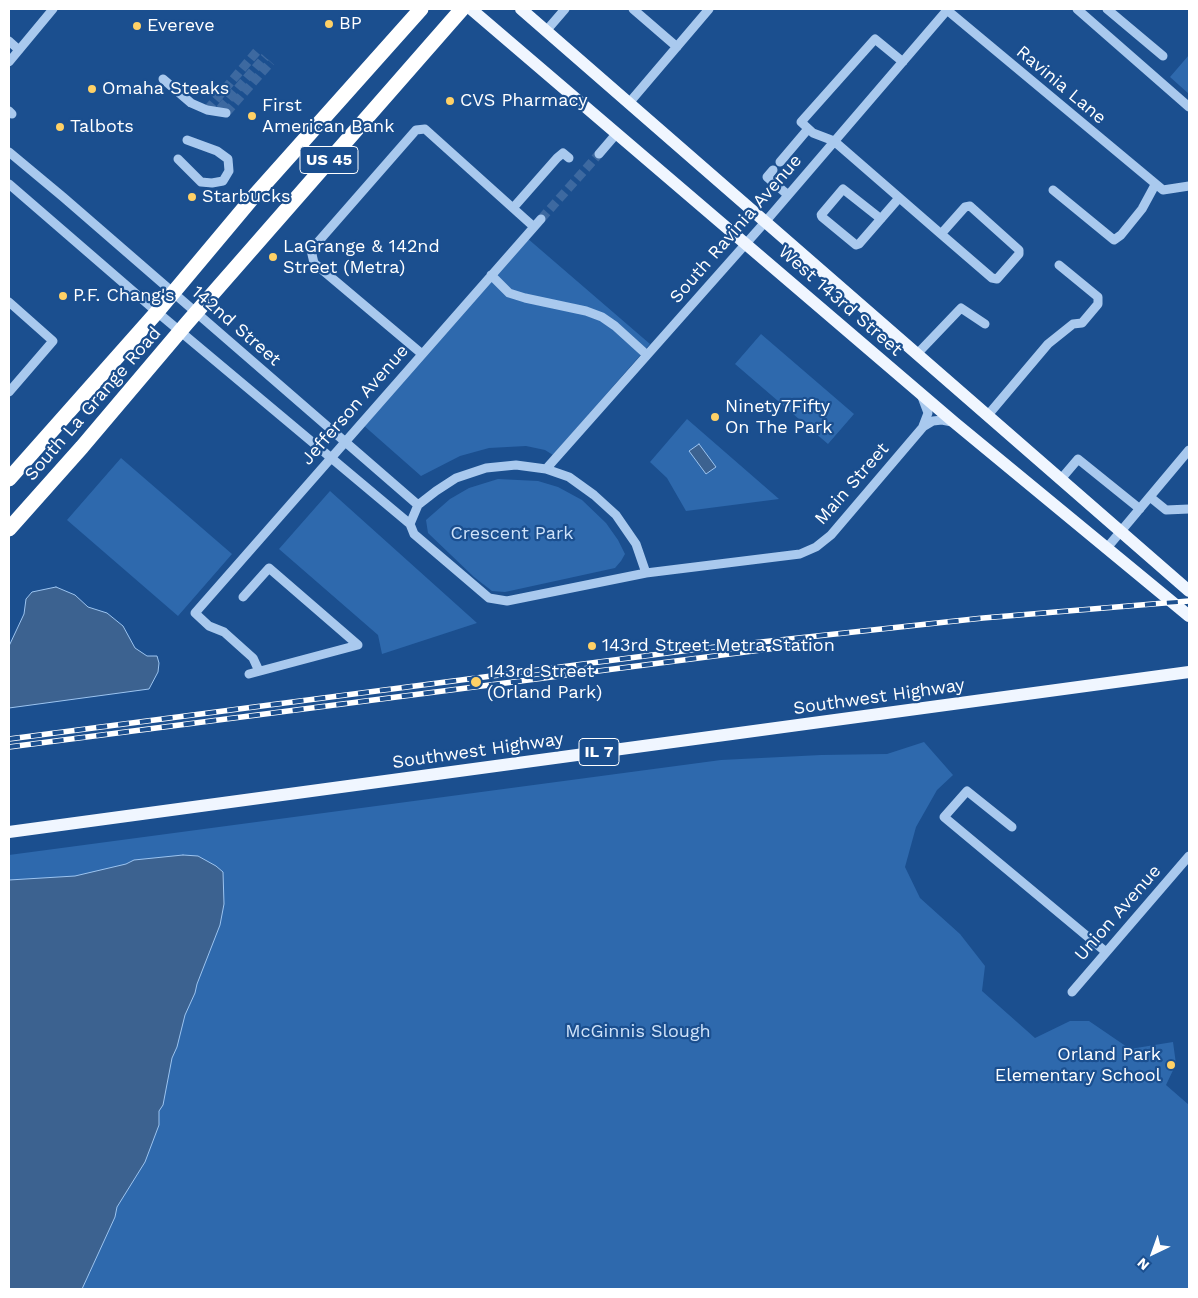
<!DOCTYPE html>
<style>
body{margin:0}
#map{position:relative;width:1198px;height:1298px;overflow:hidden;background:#1b4f8f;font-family:"Work Sans",sans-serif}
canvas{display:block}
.frame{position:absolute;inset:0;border:10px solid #fff;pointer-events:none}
.north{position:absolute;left:1128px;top:1228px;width:50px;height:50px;-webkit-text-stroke:4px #1b4f8f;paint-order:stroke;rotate:222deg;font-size:14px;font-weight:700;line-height:20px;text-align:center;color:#fff}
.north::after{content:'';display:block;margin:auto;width:18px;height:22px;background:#fff;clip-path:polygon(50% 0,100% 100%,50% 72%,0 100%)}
</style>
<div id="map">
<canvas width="1198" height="1298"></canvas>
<div class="frame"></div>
<div class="north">N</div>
</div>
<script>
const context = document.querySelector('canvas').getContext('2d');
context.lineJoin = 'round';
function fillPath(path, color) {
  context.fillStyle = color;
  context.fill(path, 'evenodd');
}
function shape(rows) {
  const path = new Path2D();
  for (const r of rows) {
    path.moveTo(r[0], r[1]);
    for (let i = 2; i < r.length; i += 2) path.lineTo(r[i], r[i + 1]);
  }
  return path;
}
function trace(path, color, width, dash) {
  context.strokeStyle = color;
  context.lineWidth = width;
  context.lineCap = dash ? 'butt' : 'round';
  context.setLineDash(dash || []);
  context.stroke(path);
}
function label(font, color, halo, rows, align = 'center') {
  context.font = font + ' "Work Sans",sans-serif';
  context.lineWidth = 4.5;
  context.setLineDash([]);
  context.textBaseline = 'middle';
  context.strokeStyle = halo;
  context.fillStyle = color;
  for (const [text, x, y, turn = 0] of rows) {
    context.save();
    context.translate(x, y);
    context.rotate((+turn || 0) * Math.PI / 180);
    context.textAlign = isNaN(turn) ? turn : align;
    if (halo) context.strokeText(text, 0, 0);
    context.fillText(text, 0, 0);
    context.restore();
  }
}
const green = shape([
 [1189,55,1189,94,1170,77],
 [527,238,650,344,553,455,545,450,526,446,489,448,460,456,421,476,362,424],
 [761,334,854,414,828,444,735,364],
 [687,419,779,499,686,511,667,478,650,462],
 [121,458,232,554,178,616,67,520],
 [498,479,538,481,558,487,582,500,606,523,618,540,625,554,621,561,615,568,505,592,492,591,474,577,428,533,426,520,450,499,469,488],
 [330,491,477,623,382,654,378,635,279,549],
 [924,742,953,775,937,790,916,827,905,867,920,898,960,934,985,966,982,991,1035,1038,1070,1021,1089,1021,1130,1049,1173,1042,1176,1064,1166,1085,1189,1105,1189,1289,9,1289,9,855,721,760,821,755,887,754]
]);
const water = shape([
 [699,444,716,467,706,474,689,451,699,444],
 [56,587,75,595,88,607,107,613,123,626,135,648,147,656,157,656,159,663,158,672,149,689,9,708,9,646,24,614,26,599,32,592,56,587],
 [183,855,198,856,216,866,223,872,224,904,220,925,197,984,195,993,185,1015,177,1047,172,1058,163,1105,159,1111,159,1125,145,1162,117,1207,115,1217,82,1289,9,1289,9,880,75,876,126,864,134,860,183,855]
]);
const minorTunnel = shape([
 [220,109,265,57],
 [207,110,258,50],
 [226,113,271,62],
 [541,219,599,154]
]);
const minor = shape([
 [633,9,677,47],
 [1077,9,1189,107],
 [1107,9,1163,56],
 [947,10,1163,190,1189,186],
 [546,31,565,9],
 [9,41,19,50],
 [9,62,53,9],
 [903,62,875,39,801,122,813,133,834,141,941,234,992,278,997,279,1019,254,1019,250,970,206,965,207,941,234],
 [163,79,191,103,207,110,226,113],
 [629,103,709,9],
 [9,111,12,114],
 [9,152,63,197,418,505],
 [599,154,617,133],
 [178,159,201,182,212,183,223,181,229,171,228,159,217,151,187,140],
 [780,162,808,129],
 [773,170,767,177,788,195],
 [9,184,157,312,410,524],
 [1053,190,1114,240,1121,235,1142,209,1155,185],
 [513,208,557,158,563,153,569,158],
 [881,219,843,189,821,215,822,217,856,245,859,244,899,198],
 [491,275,509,293,525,298,586,311,602,317,615,326,647,355],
 [9,302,53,341,9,392],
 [918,353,961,308,985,324],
 [422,354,314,263,311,250,416,130,425,129,534,227],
 [922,397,928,413,923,426],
 [988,415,1048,344,1073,324,1082,323,1098,304,1098,297,1059,265],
 [546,469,766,221,948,9],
 [1061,479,1078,459,1140,509],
 [1150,497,1166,510,1189,509],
 [1106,549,1189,450],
 [646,573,636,544,616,515,594,495,569,477,546,469,516,465,486,468,456,478,436,491,418,505,410,524,414,534,489,598,507,601,646,573,800,554,816,547,831,535,923,427,933,421,942,420,952,422],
 [243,597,269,568,358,645],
 [259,671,253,658,224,632,209,626,195,613,541,219],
 [249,674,358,645],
 [1012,827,967,791,944,817,1106,952],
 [1072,992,1189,856]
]);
const major = shape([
 [471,9,955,423,1189,616],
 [521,9,1189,591],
 [9,832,1189,672]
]);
const highway = shape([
 [9,479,157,312,255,195,421,9],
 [9,529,82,447,187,323,462,9]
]);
const rail = shape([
 [9,739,706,648,983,618,1189,601],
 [9,747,792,646]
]);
const markers = [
 [329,24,5,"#ffd166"],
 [137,26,5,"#ffd166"],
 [92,89,5,"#ffd166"],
 [450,101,5,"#ffd166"],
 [252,116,5,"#ffd166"],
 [60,127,5,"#ffd166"],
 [192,197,5,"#ffd166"],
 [273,257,5,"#ffd166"],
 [63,296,5,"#ffd166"],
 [715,417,5,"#ffd166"],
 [592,646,5,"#ffd166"],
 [476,682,6,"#ffd166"],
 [1171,1065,5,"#ffd166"]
];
const shields = [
 [329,160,58],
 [599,752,40]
];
const shieldNames = [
 ["US 45",329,160],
 ["IL 7",599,752]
];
const poiNames = [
 ["BP",339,24],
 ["Evereve",147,26],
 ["Omaha Steaks",102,89],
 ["CVS Pharmacy",460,101],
 ["First",262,106],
 ["American Bank",262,127],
 ["Talbots",70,127],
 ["Starbucks",202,197],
 ["LaGrange & 142nd",283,247],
 ["Street (Metra)",283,268],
 ["P.F. Chang's",73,296],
 ["Ninety7Fifty",725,407],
 ["On The Park",725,428],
 ["143rd Street Metra Station",602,646],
 ["143rd Street",487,672],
 ["(Orland Park)",487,693],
 ["Orland Park",1161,1055,"right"],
 ["Elementary School",1161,1076,"right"]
];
const streetNames = [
 ["Ravinia Lane",1061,85,40],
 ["South Ravinia Avenue",736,229,-49],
 ["West 143rd Street",840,301,41],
 ["142nd Street",236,326,41],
 ["South La Grange Road",93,404,-49],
 ["Jefferson Avenue",355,405,-49],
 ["Main Street",852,484,-49],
 ["Southwest Highway",879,697,-8],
 ["Southwest Highway",478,751,-8],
 ["Union Avenue",1118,913,-49]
];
const parkNames = [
 ["Crescent Park",512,534],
 ["McGinnis Slough",638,1032]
];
fillPath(green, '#2e69ad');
fillPath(water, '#3c6290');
trace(water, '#9cc4f0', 1);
trace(minorTunnel, '#3d69a0', 9, [9, 4.5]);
trace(minor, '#a9c9ee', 9);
trace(major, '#f0f6ff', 12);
trace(highway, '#fff', 15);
trace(rail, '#fff', 5.5);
trace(rail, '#1b4f8f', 4, [11]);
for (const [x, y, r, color] of markers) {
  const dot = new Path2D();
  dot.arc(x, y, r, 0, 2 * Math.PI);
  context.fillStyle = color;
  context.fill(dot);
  trace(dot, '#1b4f8f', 2);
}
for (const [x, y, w] of shields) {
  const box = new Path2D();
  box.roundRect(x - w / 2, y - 13.5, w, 27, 4);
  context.fillStyle = '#1b4f8f';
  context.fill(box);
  trace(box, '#fff', 1);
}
label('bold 16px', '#fff', null, shieldNames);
label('18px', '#fff', '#1b4f8f', poiNames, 'left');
label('18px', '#fff', '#1b4f8f', streetNames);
label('18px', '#cfe3fa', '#1b4f8f', parkNames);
</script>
